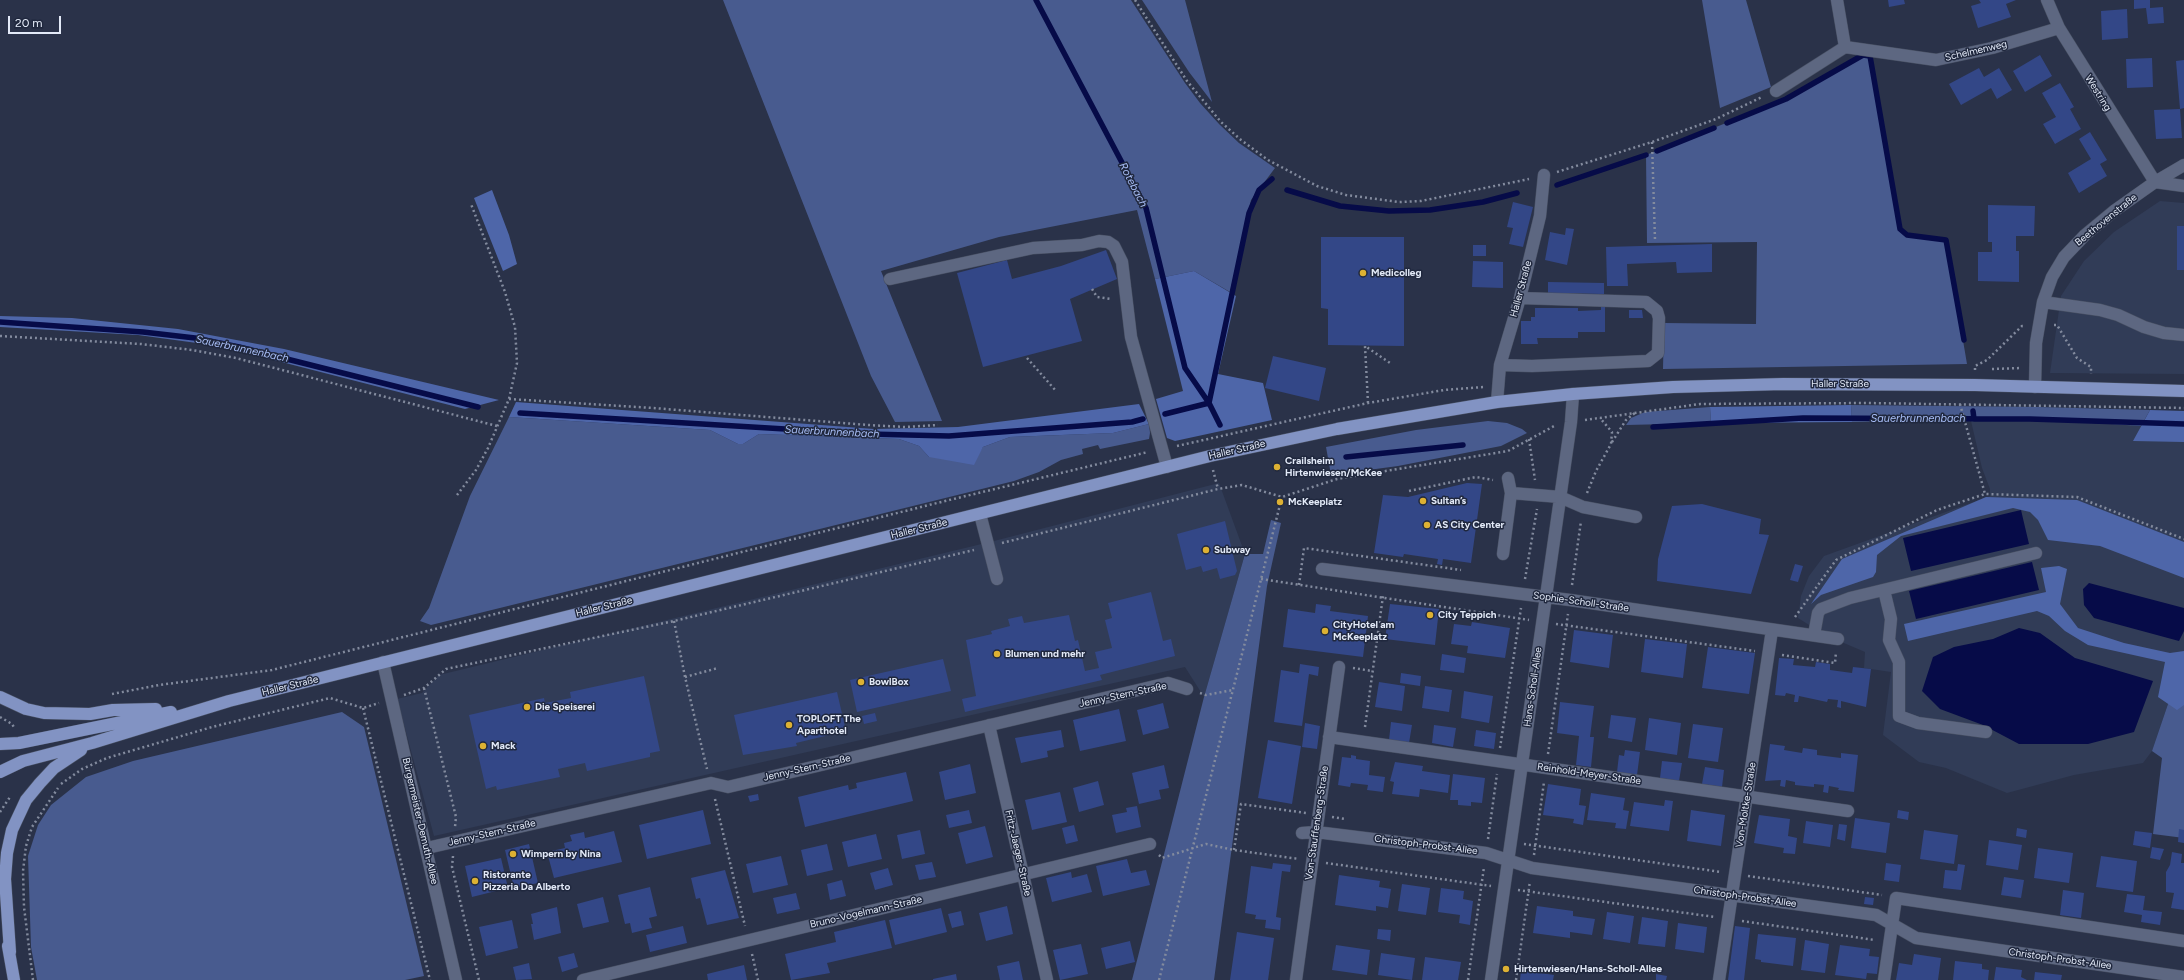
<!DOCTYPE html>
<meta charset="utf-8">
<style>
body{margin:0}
#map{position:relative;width:2184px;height:980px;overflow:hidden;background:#2a3249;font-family:Figtree,sans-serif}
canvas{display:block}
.scale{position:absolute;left:8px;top:16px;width:53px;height:18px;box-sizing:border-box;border:2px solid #e3eaf8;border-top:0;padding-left:5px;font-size:12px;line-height:14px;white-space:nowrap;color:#e3eaf8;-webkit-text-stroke:3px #20283e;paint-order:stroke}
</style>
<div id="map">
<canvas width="2184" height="980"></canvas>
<div class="scale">20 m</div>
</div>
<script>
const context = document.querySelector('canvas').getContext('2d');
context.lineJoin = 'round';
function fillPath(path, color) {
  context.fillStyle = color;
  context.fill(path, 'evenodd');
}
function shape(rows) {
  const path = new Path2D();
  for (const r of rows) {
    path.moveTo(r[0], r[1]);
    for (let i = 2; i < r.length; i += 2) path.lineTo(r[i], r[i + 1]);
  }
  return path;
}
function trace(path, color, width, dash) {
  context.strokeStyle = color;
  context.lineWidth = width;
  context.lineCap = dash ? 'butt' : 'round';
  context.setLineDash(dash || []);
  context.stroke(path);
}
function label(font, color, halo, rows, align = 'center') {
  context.font = font + ' Figtree,sans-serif';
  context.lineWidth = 3;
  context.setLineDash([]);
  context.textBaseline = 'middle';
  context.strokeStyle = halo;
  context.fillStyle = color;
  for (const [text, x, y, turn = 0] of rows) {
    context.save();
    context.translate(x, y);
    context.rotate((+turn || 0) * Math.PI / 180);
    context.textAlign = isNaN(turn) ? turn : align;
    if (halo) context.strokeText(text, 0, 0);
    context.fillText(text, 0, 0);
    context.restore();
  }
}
const built = shape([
 [2160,201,2184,203,2184,374,2050,373,2061,296,2084,261,2114,232],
 [2019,419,2184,428,2184,657,2152,751,2143,763,2074,775,2007,793,1946,768,1919,762,1883,735,1891,672,1864,668,1865,652,1825,635,1798,618,1801,596,1809,576,1824,556,1990,496,1990,489,1982,468,1971,421],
 [1219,483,1245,554,1204,697,1185,667,434,836,397,699,422,693,439,675,994,541]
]);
const green = shape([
 [723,0,1131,0,1185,83,1200,103,1219,124,1239,143,1275,168,1251,200,1230,292,1194,271,1155,279,1137,210,999,237,881,271,942,421,895,422,871,376],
 [1142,0,1185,0,1212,102,1189,72],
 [1702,0,1746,0,1771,87,1720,108],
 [1863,55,1870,56,1871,58,1900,229,1907,235,1946,240,1967,364,1663,369,1664,323,1756,324,1757,242,1647,243,1646,155,1786,99],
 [1851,405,2038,407,2150,410,2141,426,2020,418,1852,422],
 [1710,407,1711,423,1626,425,1631,418,1645,412],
 [509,417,710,430,738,444,743,444,759,434,899,439,919,446,929,457,978,454,983,447,1010,437,1113,433,1149,424,1150,433,1149,439,1100,449,1098,445,1082,449,1083,454,1061,460,1039,472,1014,481,431,625,420,621,429,608,470,496],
 [1488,421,1507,423,1522,429,1527,433,1501,446,1398,466,1331,475,1326,447,1416,430],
 [1271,520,1281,523,1267,586,1214,980,1132,980,1204,697,1245,554,1263,554],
 [2184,657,2184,838,2153,834,2162,758,2152,751],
 [342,712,364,727,424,976,405,980,37,980,31,947,28,856,38,825,51,805,86,777,133,761]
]);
const forest = shape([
 [492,190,509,235,517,264,503,271,474,198],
 [1194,271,1236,296,1218,374,1263,383,1272,420,1175,441,1167,438,1156,399,1183,391,1155,279],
 [0,316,72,318,178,329,284,349,499,400,465,409,219,346,138,335,0,327],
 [516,402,874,429,958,427,1139,404,1149,424,1113,433,1010,437,983,447,974,465,929,457,919,446,899,439,759,434,743,444,738,444,710,430,509,417],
 [1851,405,1852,422,1711,423,1710,407],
 [2150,410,2184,411,2184,442,2133,441],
 [1986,497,2077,500,2184,542,2184,578,2100,546,2048,540,2038,520,2030,512,2013,508,1901,536,1877,555,1876,572,1873,577,1821,595,1811,604,1842,559],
 [2059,566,2067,569,2060,604,2078,628,2124,643,2170,653,2184,651,2184,705,2177,710,2158,697,2165,662,2088,645,2065,631,2049,616,2037,611,1908,641,1904,624,2046,592,2041,568]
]);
const water = shape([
 [2021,510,2029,544,1911,571,1903,538],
 [2032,562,2039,590,1916,619,1909,591],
 [2089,583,2184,608,2184,631,2179,641,2094,618,2084,605,2083,589],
 [2019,628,2040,633,2075,658,2153,681,2134,732,2088,744,2019,744,1983,725,1940,709,1922,691,1933,657,1954,647,1993,639]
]);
const stream = shape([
 [1036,0,1146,208,1185,368,1209,403,1220,425],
 [1727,123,1786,99,1863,55,1870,56,1900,229,1907,235,1946,240,1964,340],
 [1657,151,1714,128],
 [1557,185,1646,155],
 [1287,190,1340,206,1389,211,1430,210,1483,202,1517,193],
 [0,322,143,332,195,338,239,347,478,407],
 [1209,403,1249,213,1259,190,1272,179],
 [1973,411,1974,419],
 [520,413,868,434,949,436,1132,422,1143,419],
 [1165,414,1209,403],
 [1653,427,1803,418,2030,419,2184,424],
 [1346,457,1463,445]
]);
const building = shape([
 [1888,0,1904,0,1905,4,1889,7],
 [1979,0,2016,0,2006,4,2011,17,1978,28,1971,6,1981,3],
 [2134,0,2150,0,2150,8,2163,7,2164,23,2148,24,2146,8,2134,9],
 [2127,9,2128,38,2102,40,2101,11],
 [2040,55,2052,76,2025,92,2013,71],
 [2152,58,2153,87,2127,88,2126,59],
 [2184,60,2184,108,2180,109,2176,61],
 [1979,68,1984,77,1999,68,2012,90,1997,99,1991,88,1961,105,1949,84],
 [2060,83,2074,107,2070,109,2081,129,2055,144,2043,124,2056,117,2042,93],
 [2180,109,2182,138,2156,139,2154,110],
 [2090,132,2107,160,2100,164,2107,176,2079,193,2068,173,2091,159,2079,139],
 [1513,202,1533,207,1523,247,1509,244,1513,228,1507,227],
 [1988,205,2035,206,2034,236,2016,236,2016,251,2019,251,2019,282,1978,281,1978,252,1992,252,1992,242,1988,242],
 [2177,226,2184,226,2184,270,2177,270],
 [1566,228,1574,229,1567,265,1545,260,1550,232,1565,235],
 [1321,237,1404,237,1404,346,1328,345,1328,309,1321,308],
 [1712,244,1712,272,1677,273,1676,262,1627,264,1628,286,1607,286,1606,247],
 [1473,245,1486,245,1486,256,1473,256],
 [1106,250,1117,279,1070,299,1082,341,983,367,957,273,1007,260,1012,279,1061,266],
 [1473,261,1503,262,1503,288,1472,287],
 [1548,282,1604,283,1604,294,1548,293],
 [1601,307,1605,307,1605,332,1578,332,1578,338,1537,338,1538,344,1521,344,1521,321,1531,321,1531,317,1535,317,1535,308,1578,308,1578,311,1601,310],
 [1629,310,1642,310,1643,318,1629,318],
 [1273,356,1326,368,1319,401,1265,388],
 [1467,483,1482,484,1471,563,1443,559,1442,565,1437,564,1438,559,1404,554,1403,557,1374,553,1383,495,1408,497],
 [1702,504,1761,519,1759,534,1769,535,1751,594,1657,581,1658,559,1672,506],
 [1225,521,1237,571,1235,575,1220,579,1217,568,1203,572,1201,566,1186,570,1177,534],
 [1795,564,1803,566,1798,582,1790,580],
 [1151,592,1163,641,1171,639,1175,656,1100,675,1102,680,965,712,962,699,976,696,966,640,992,634,991,631,1010,626,1008,619,1022,616,1024,623,1069,615,1075,641,1078,640,1085,671,1099,668,1095,652,1112,648,1105,620,1112,618,1108,603],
 [1316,604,1331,606,1330,611,1368,616,1363,657,1283,647,1288,609,1315,613],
 [1390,604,1439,609,1435,645,1385,639],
 [1472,622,1510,628,1505,658,1467,653,1468,646,1451,644,1454,624,1471,626],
 [1574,630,1613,635,1609,668,1570,662],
 [1645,639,1687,644,1683,678,1641,672],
 [1708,647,1755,653,1749,694,1702,688],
 [1442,654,1466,658,1464,673,1440,670],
 [1779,658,1794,659,1793,665,1815,667,1816,662,1830,664,1830,670,1852,673,1853,667,1871,669,1866,707,1841,701,1841,708,1837,707,1838,700,1828,699,1827,702,1799,696,1798,702,1794,702,1795,695,1786,693,1785,696,1775,695],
 [943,659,951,691,857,712,850,680],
 [1300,664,1319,667,1318,676,1309,674,1302,726,1274,722,1281,670,1299,673],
 [1401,673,1421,676,1420,686,1400,683],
 [644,676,660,751,650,753,650,757,587,771,585,763,558,769,560,777,497,790,496,786,486,789,469,715,544,698,545,703,571,698,570,692],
 [1379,682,1405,686,1402,711,1375,707],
 [1425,686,1452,690,1449,712,1422,708],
 [1464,691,1493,696,1489,723,1461,718],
 [837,692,846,731,796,743,797,746,743,755,734,715],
 [1560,702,1594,706,1590,737,1594,737,1591,767,1576,765,1579,736,1557,733],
 [1163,703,1169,728,1143,735,1137,710],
 [1119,709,1126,741,1080,751,1073,720],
 [875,713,877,721,864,724,862,716],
 [1611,715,1636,718,1632,742,1608,738],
 [1649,718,1681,723,1677,755,1645,750],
 [1391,722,1412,725,1409,743,1389,740],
 [1305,723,1320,726,1317,749,1302,747],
 [1693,724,1723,728,1718,762,1688,758],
 [1434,725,1456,728,1453,747,1432,743],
 [1061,730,1064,747,1047,751,1048,757,1021,763,1015,738],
 [1476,730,1496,733,1494,749,1474,746],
 [1268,740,1301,746,1292,804,1258,798],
 [1770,744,1785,746,1784,750,1802,753,1803,748,1817,750,1817,755,1841,758,1841,753,1858,755,1854,792,1838,790,1839,788,1829,786,1828,793,1823,792,1824,785,1814,784,1814,787,1795,785,1795,782,1786,780,1785,787,1780,786,1781,780,1765,781],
 [1625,750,1640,752,1637,775,1617,772,1619,755,1624,756],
 [1351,755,1356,756,1356,759,1370,761,1369,775,1385,777,1383,792,1367,790,1368,785,1351,783,1350,787,1338,785,1342,757,1351,758],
 [1662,761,1682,763,1679,781,1660,778],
 [1395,762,1423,766,1422,771,1450,775,1448,793,1420,789,1419,797,1392,794,1394,782,1390,781],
 [970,764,976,793,945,800,939,772],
 [1164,765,1169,788,1159,790,1161,799,1139,804,1132,773],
 [1705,767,1724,770,1722,787,1702,784],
 [906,772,913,801,805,827,798,797,848,785,849,790,857,788,856,783],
 [1453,774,1485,778,1482,803,1471,802,1471,806,1458,805,1458,800,1450,800],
 [1098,781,1104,805,1079,812,1073,788],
 [1548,784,1581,789,1579,805,1586,806,1583,825,1573,823,1574,819,1543,815],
 [1060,792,1067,822,1032,830,1025,800],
 [1591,793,1625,798,1623,810,1629,811,1626,829,1615,828,1616,823,1587,820],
 [758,794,759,800,750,802,748,796],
 [1665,800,1673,801,1669,831,1630,826,1634,802,1664,806],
 [1137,806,1141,827,1116,833,1112,815,1127,812,1126,808],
 [703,810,711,844,647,859,639,825],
 [969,810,972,823,949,828,946,815],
 [1691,810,1725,815,1721,846,1687,841],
 [1898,810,1909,812,1908,820,1897,818],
 [1759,815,1790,819,1788,836,1797,838,1795,854,1783,853,1784,848,1754,843],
 [1855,818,1890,823,1886,853,1851,848],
 [1806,821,1833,825,1830,847,1803,843],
 [1839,824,1847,825,1845,841,1837,839],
 [1074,825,1078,841,1066,844,1062,828],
 [985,826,993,857,966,864,958,833],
 [2017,828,2027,830,2026,838,2016,836],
 [2179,829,2184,830,2184,843,2178,842],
 [920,830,925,854,902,859,897,835],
 [1924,830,1958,835,1954,864,1920,859],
 [614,831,622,862,554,878,547,852,565,848,564,843,572,841,570,835,584,832,585,838],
 [2135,831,2152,833,2150,848,2133,845],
 [876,834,882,859,848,867,842,842],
 [1989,840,2022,845,2018,870,1986,865],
 [529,844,538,883,514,888,505,850],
 [827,844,833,870,807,876,801,850],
 [2152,847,2164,849,2160,860,2150,858],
 [2038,848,2073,853,2069,883,2034,878],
 [2172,852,2182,854,2181,863,2184,863,2184,910,2171,908,2174,893,2166,892,2166,872,2170,865],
 [781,856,788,885,753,893,746,864],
 [2101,856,2137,861,2133,892,2096,887],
 [501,858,508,888,472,897,465,866],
 [1127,859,1131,873,1146,870,1150,885,1103,896,1096,866],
 [932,862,936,877,919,880,915,865],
 [1273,863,1291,865,1290,872,1282,871,1276,917,1281,918,1280,930,1265,928,1266,920,1255,919,1256,915,1245,913,1251,866,1272,869],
 [1886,863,1901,865,1899,882,1884,880],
 [1958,864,1965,865,1961,890,1943,888,1945,870,1957,871],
 [888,868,893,885,875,890,870,873],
 [725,870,739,918,707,925,700,898,696,899,691,878],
 [1071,872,1072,878,1087,874,1092,892,1052,902,1046,878],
 [1339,875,1380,881,1379,887,1391,889,1388,908,1376,906,1376,911,1335,905],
 [2004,877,2024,880,2021,898,2001,895],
 [842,880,846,896,830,900,827,884],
 [1402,884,1430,888,1426,915,1398,911],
 [650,887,657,916,649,918,652,928,632,933,630,923,625,924,618,895],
 [1441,888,1464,891,1463,899,1473,901,1470,925,1459,923,1460,915,1438,912],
 [2063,890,2084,893,2081,918,2060,915],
 [796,893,800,909,777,914,773,898],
 [2127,894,2145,896,2143,910,2162,912,2160,925,2141,922,2142,915,2124,912],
 [603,897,609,922,583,928,577,904],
 [1865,897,1874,898,1873,905,1864,904],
 [1007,906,1013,934,986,941,979,913],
 [1537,906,1573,911,1573,916,1595,919,1592,935,1570,932,1570,938,1533,933],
 [557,907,561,933,534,940,531,924,533,924,531,914],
 [941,908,947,932,895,945,889,920],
 [961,911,964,925,952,928,948,914],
 [1607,912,1634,916,1630,943,1603,939],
 [1642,917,1668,921,1665,947,1638,944],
 [512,920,518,948,486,956,479,927],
 [885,920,892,948,827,963,830,973,791,980,785,954,836,942,834,932],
 [1678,923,1707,927,1704,953,1675,949],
 [683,926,687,943,650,952,646,935],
 [1735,926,1750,928,1744,980,1728,980],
 [1378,929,1391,930,1390,941,1377,939],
 [1237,932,1274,938,1268,980,1230,980],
 [1758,934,1796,938,1793,966,1761,962,1761,960,1755,959],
 [1805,940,1829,944,1825,973,1801,970],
 [1130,941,1135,962,1106,969,1101,948],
 [1081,944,1088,974,1060,980,1053,950],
 [1336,945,1370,950,1367,975,1332,970],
 [1840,945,1870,949,1869,956,1879,957,1877,974,1867,973,1866,979,1835,975],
 [574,953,578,967,562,972,558,957],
 [1381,953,1415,958,1412,980,1378,975],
 [1914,954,1941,958,1938,980,1896,980,1899,963,1912,965],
 [1425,957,1461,962,1458,980,1422,980],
 [1019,961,1023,980,1000,980,997,966],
 [1955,961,1982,964,1982,969,1989,970,1988,980,1953,980],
 [529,963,532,979,516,980,513,967],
 [744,965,747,980,708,980,707,974],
 [1996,967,2022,970,2021,977,2027,980,1994,980],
 [1521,970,1554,975,1553,980,1520,980],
 [2035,972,2062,975,2061,980,2034,980],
 [956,974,957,980,933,980,933,979],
 [1656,974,1667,976,1666,980,1656,980]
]);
const path = shape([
 [1135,0,1187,81,1221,122,1241,140,1268,160,1317,186,1346,195,1399,202,1421,201,1529,179],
 [1652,142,1655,240],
 [1557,172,1652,142,1716,119,1762,97],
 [1092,289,1097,297,1111,299],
 [2054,325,2057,325,2077,358,2091,367,2091,374],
 [0,336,141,344,192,350,236,358,497,426],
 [1027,358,1056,391],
 [1992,369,2021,368],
 [1975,370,1975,366,1987,360,2022,326,2025,326],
 [509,399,653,408,868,425,905,427,938,425],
 [1368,403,1365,346,1390,363],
 [1960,404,1985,494],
 [1585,420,1700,404,1867,403,2184,408],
 [1529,439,1535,480],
 [1612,442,1626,420,1636,412],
 [1177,446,1368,403,1444,390,1484,387],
 [1213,470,1218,489],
 [1409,491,1476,477,1493,480],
 [1587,493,1596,471,1611,444,1612,432,1600,418],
 [457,495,476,470,488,448,509,399,517,363,515,327,505,292,471,204],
 [1002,543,1218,489,1242,485,1282,497,1337,479,1508,451,1556,425],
 [1261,579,1529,620],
 [1525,579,1537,509],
 [1299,585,1304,548,1461,570],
 [1572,585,1581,521],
 [1795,617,1836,560,1937,510,1985,494,2077,497,2184,539],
 [674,621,685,677,707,769],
 [1556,624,1755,651],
 [1782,655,1835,663,1836,652],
 [1353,668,1372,671],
 [685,677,718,668],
 [424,688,456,817,455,827],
 [1200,693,1206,695,1233,690],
 [112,694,159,685,272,670,937,503,1148,452],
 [404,695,424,688,446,669,674,621,974,550],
 [363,708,430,980],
 [0,717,12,724,15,729],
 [1365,727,1383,596],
 [1500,748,1521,608],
 [1548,754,1568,614],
 [61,784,82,769,107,758,212,727,330,698,363,708,379,703],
 [715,799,745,926],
 [0,812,10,797],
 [1332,817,1345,819],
 [1488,839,1497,774],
 [1524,844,1721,872],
 [1234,850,1241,804,1306,813],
 [1159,855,1162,858,1206,844,1234,850,1299,859],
 [1534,855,1544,782],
 [453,856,452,867,479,980],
 [1326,863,1491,886],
 [1748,876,1882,895],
 [1518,890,1715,917],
 [1742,921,1875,940],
 [752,954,758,980],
 [33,980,24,907,23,871,26,846,32,827,58,788],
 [1159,980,1282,497],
 [1468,980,1484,867],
 [1516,980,1530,881]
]);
const minor = shape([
 [2047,0,2059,28,2155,182],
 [1845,47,1936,60,1992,48,2059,28],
 [1776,91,1845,47,1837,0],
 [2155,182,2184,186],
 [890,279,1033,248,1082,245,1099,241,1108,242,1114,246,1122,262,1131,337,1167,467],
 [2043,302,2100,310,2118,315,2144,327,2164,333,2184,335],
 [1500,365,1532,366,1648,361,1658,353,1659,318,1657,311,1646,302,1520,298],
 [2035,387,2036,343,2043,302,2052,277,2064,257,2085,235,2114,211,2155,182,2184,165],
 [1497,402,1500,365,1520,298,1540,216,1544,175],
 [1508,478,1511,493],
 [980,514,997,579],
 [1503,554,1511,493,1560,497,1583,507,1636,517],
 [1322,569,1570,600,1838,639],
 [1884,590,1891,619,1889,640,1899,662,1899,716,1918,723,1986,732],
 [1814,635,1818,613,1821,609,1850,598,2036,553],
 [383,662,456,980],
 [989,725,1047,980],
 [1329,737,1848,811],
 [1302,833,1316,832,1486,853,1532,868,1876,915,1916,938,2184,977],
 [427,848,711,783,728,787,1168,683,1187,689],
 [583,980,1150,844],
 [1296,980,1339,667],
 [1491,980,1571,422,1573,394],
 [1719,980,1772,630],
 [1884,980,1896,898,2184,941]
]);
const major = shape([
 [0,697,26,709,44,713,90,714,113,710,156,709],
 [0,744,19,743,171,712],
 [0,772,23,761,92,743,229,701,1210,456,1337,429,1497,402,1573,394,1673,387,1783,384,1975,385,2184,391],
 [8,946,14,980],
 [10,952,5,879,7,853,12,830,26,800,40,783,54,768,81,750]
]);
const markers = [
 [1363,273,4,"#ddb133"],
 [1277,467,4,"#ddb133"],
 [1423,501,4,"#ddb133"],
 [1280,502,4,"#ddb133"],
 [1427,525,4,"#ddb133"],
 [1206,550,4,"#ddb133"],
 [1430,615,4,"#ddb133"],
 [1325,631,4,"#ddb133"],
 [997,654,4,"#ddb133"],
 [861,682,4,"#ddb133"],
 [527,707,4,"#ddb133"],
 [789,725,4,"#ddb133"],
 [483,746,4,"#ddb133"],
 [513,854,4,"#ddb133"],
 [475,881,4,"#ddb133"],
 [1506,969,4,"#ddb133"]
];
const streetNames = [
 ["Schelmenweg",1976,51,-13],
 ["Westring",2098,93,58],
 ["Beethovenstraße",2106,220,-39],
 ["Haller Straße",1521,289,-75],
 ["Haller Straße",1840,384],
 ["Haller Straße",1237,450,-13],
 ["Haller Straße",919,529,-14],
 ["Sophie-Scholl-Straße",1581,602,8],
 ["Haller Straße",604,607,-14],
 ["Haller Straße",290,686,-14],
 ["Hans-Scholl-Allee",1533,687,-82],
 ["Jenny-Stern-Straße",1123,695,-12],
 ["Jenny-Stern-Straße",807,768,-13],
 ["Reinhold-Meyer-Straße",1589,774,8],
 ["Von-Moltke-Straße",1746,805,-81],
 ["Bürgermeister-Demuth-Allee",420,821,77],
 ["Von-Stauffenberg-Straße",1317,823,-82],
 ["Jenny-Stern-Straße",492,833,-13],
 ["Christoph-Probst-Allee",1426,845,7],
 ["Fritz-Jaeger-Straße",1018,853,77],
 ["Christoph-Probst-Allee",1745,897,8],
 ["Bruno-Vogelmann-Straße",866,912,-13],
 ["Christoph-Probst-Allee",2060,959,8]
];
const poiNames = [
 ["Medicolleg",1371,273],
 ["Crailsheim",1285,461],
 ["Hirtenwiesen/McKee",1285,473],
 ["Sultan’s",1431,501],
 ["McKeeplatz",1288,502],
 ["AS City Center",1435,525],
 ["Subway",1214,550],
 ["City Teppich",1438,615],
 ["CityHotel am",1333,625],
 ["McKeeplatz",1333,637],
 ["Blumen und mehr",1005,654],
 ["BowlBox",869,682],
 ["Die Speiserei",535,707],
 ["TOPLOFT The",797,719],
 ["Aparthotel",797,731],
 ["Mack",491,746],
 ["Wimpern by Nina",521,854],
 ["Ristorante",483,875],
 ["Pizzeria Da Alberto",483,887],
 ["Hirtenwiesen/Hans-Scholl-Allee",1514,969]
];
const waterNames = [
 ["Rotebach",1133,185,63],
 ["Sauerbrunnenbach",242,349,12],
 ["Sauerbrunnenbach",1918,419],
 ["Sauerbrunnenbach",832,432,3]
];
fillPath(built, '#313c57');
fillPath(green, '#485b8f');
fillPath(forest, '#4e66a9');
fillPath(water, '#060b48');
trace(stream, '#060b48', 5.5);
fillPath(building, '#334787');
trace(minor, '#485063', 13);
trace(major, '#485063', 13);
trace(path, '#838b9e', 2.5, [2, 3]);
trace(minor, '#5d6781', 12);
trace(major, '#8293c3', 12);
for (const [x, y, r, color] of markers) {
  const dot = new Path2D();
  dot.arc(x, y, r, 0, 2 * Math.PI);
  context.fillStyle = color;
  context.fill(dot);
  trace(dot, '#20283e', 1.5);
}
label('10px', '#e3eaf8', '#20283e', streetNames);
label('bold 10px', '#e3eaf8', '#20283e', poiNames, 'left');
label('italic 11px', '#a9bff8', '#20283e', waterNames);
</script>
